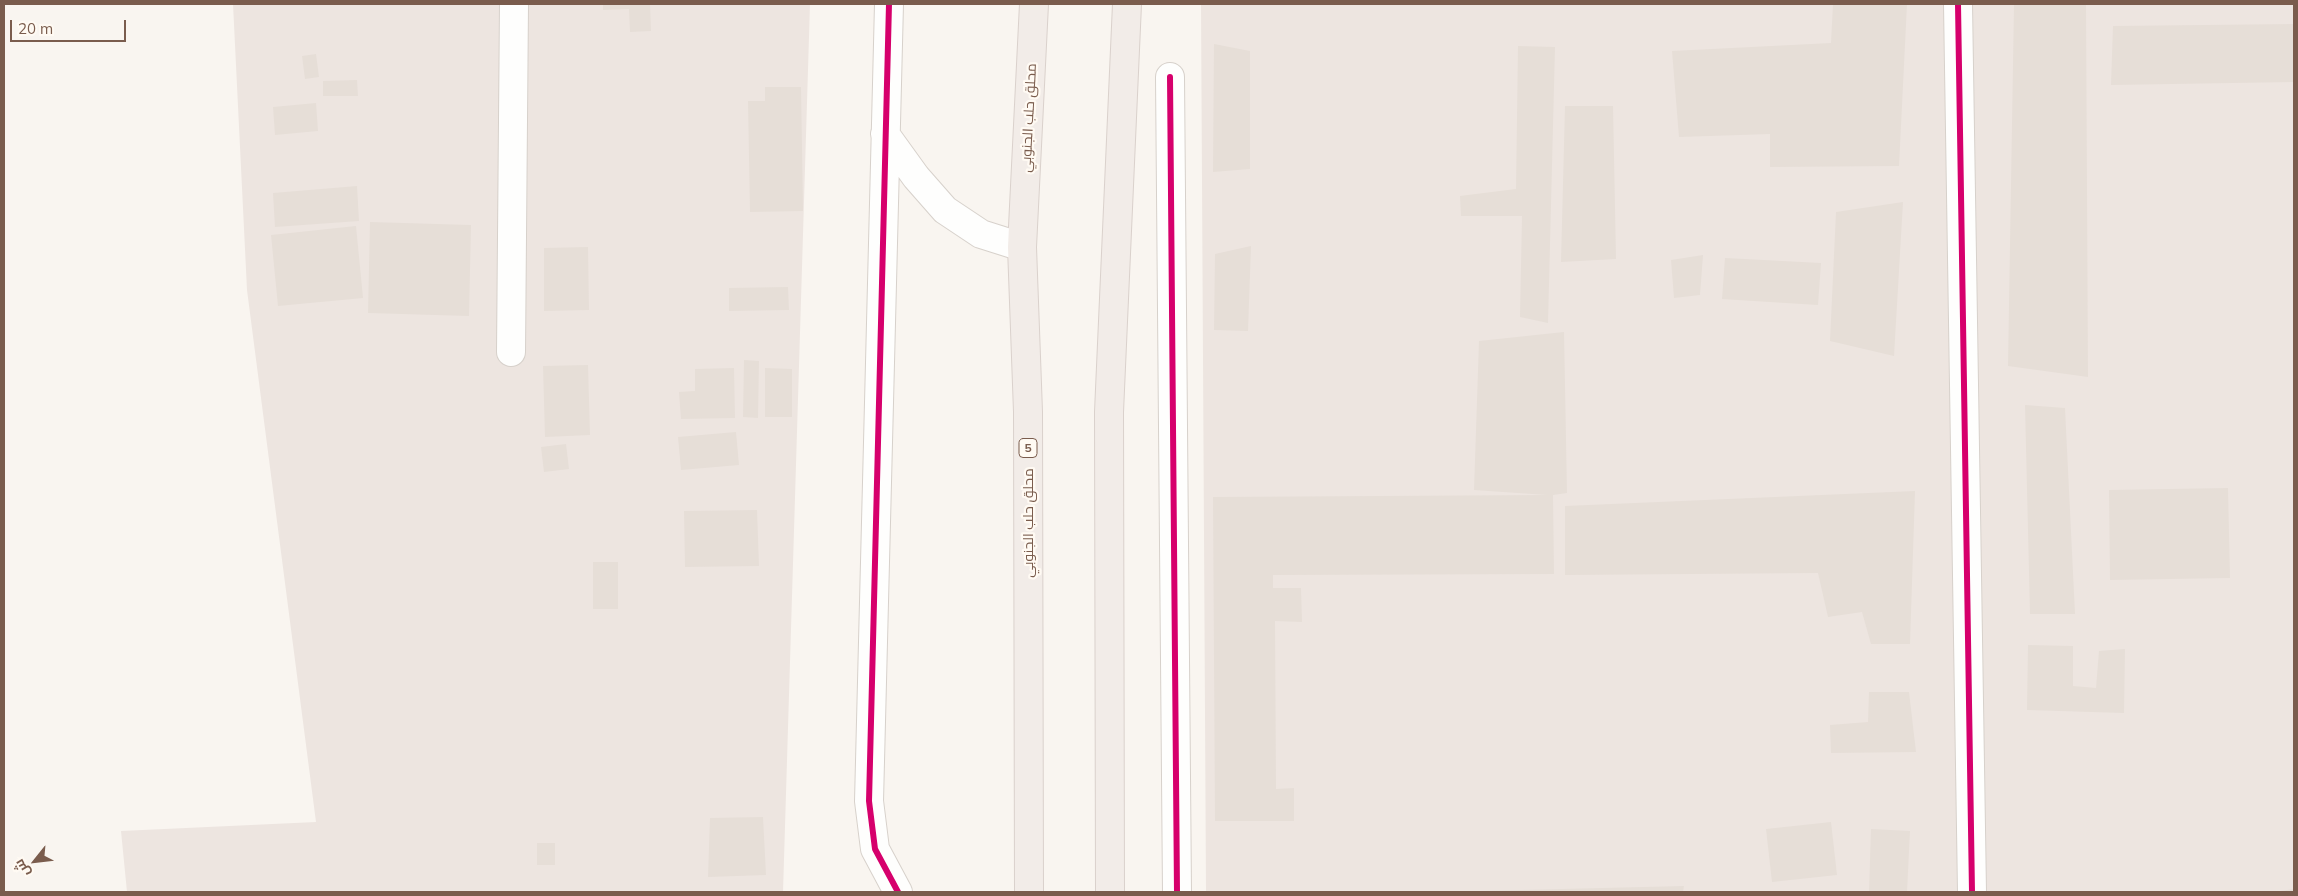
<!DOCTYPE html>
<meta charset="utf-8">
<style>
body{margin:0}
#map{position:relative;width:2298px;height:896px;overflow:hidden;background:#f9f5f0;font-family:Mulish,Cairo,sans-serif}
canvas{display:block}
.frame{position:absolute;inset:0;border:5px solid #7a5c4d;pointer-events:none}
.north{position:absolute;left:10px;top:836px;width:50px;height:50px;-webkit-text-stroke:4px #fffaf3;paint-order:stroke;rotate:241deg;font-size:14px;font-weight:700;line-height:20px;text-align:center;color:#7a5c4d}
.north::after{content:'';display:block;margin:auto;width:18px;height:22px;background:#7a5c4d;clip-path:polygon(50% 0,100% 100%,50% 72%,0 100%)}
.scale{position:absolute;left:10px;top:20px;width:116px;height:22px;box-sizing:border-box;border:2px solid #7a5c4d;border-top:0;padding-left:6px;font-size:15px;line-height:18px;white-space:nowrap;color:#7a5c4d;-webkit-text-stroke:4px #fffaf3;paint-order:stroke}
</style>
<div id="map">
<canvas width="2298" height="896"></canvas>
<div class="frame"></div>
<div class="north">ش</div>
<div class="scale">20 m</div>
</div>
<script>
const context = document.querySelector('canvas').getContext('2d');
context.lineJoin = 'round';
function fillPath(path, color) {
  context.fillStyle = color;
  context.fill(path, 'evenodd');
}
function shape(rows) {
  const path = new Path2D();
  for (const r of rows) {
    path.moveTo(r[0], r[1]);
    for (let i = 2; i < r.length; i += 2) path.lineTo(r[i], r[i + 1]);
  }
  return path;
}
function trace(path, color, width, dash) {
  context.strokeStyle = color;
  context.lineWidth = width;
  context.lineCap = dash ? 'butt' : 'round';
  context.setLineDash(dash || []);
  context.stroke(path);
}
function label(font, color, halo, rows, align = 'center') {
  context.font = font + ' Mulish,Cairo,sans-serif';
  context.lineWidth = 4.5;
  context.setLineDash([]);
  context.textBaseline = 'middle';
  context.strokeStyle = halo;
  context.fillStyle = color;
  for (const [text, x, y, turn = 0] of rows) {
    context.save();
    context.translate(x, y);
    context.rotate((+turn || 0) * Math.PI / 180);
    context.textAlign = isNaN(turn) ? turn : align;
    if (halo) context.strokeText(text, 0, 0);
    context.fillText(text, 0, 0);
    context.restore();
  }
}
const industrial = shape([
 [233,4,810,4,783,892,127,892,121,831,316,822,247,290],
 [1201,4,2294,4,2294,892,1206,892]
]);
const building = shape([
 [603,4,650,4,651,31,630,32,629,9,603,10],
 [1833,4,1907,4,1899,166,1770,167,1770,134,1679,137,1672,51,1831,43],
 [2014,4,2086,4,2088,377,2008,366],
 [2294,24,2294,82,2111,85,2113,26],
 [1214,44,1250,51,1250,169,1213,172],
 [1518,46,1555,47,1548,323,1520,317,1522,216,1461,216,1460,196,1516,189],
 [316,54,319,77,305,79,302,56],
 [357,80,358,96,323,96,323,81],
 [765,87,801,87,803,211,750,212,748,101,765,101],
 [316,103,318,131,275,135,273,107],
 [1565,106,1613,106,1616,259,1561,262],
 [357,186,359,221,275,227,273,193],
 [1903,202,1894,356,1830,341,1836,212],
 [370,222,471,225,469,316,368,313],
 [356,226,363,298,278,306,271,235],
 [1251,246,1248,331,1214,330,1215,254],
 [588,247,589,310,544,311,544,248],
 [1703,255,1700,295,1674,298,1671,260],
 [1725,258,1821,263,1818,305,1722,299],
 [788,287,789,310,729,311,729,288],
 [1564,332,1567,493,1553,495,1554,574,1273,575,1273,588,1301,588,1302,622,1275,621,1276,789,1294,788,1294,821,1215,821,1213,497,1547,495,1474,490,1479,341],
 [744,360,759,361,758,418,743,417],
 [588,365,590,435,545,437,543,366],
 [734,368,735,418,681,419,679,392,695,391,695,369],
 [765,368,792,369,792,417,765,417],
 [2025,405,2065,408,2075,614,2030,614],
 [736,432,739,465,681,470,678,437],
 [566,444,569,469,544,472,541,447],
 [2228,488,2230,578,2110,580,2109,490],
 [1915,491,1910,644,1871,644,1862,612,1828,617,1818,573,1565,575,1565,506],
 [757,510,759,566,685,567,684,511],
 [593,562,618,562,618,609,593,609],
 [2028,645,2073,646,2073,686,2096,688,2099,651,2125,649,2124,713,2027,710],
 [1869,692,1909,692,1916,752,1831,753,1830,725,1868,722],
 [763,817,766,875,708,877,710,818],
 [1831,822,1837,875,1772,882,1766,829],
 [1871,829,1910,831,1907,892,1869,892],
 [537,843,555,843,555,865,537,865],
 [1684,886,1683,892,1480,892,1480,891],
 [2294,889,2294,892,2280,892,2280,891]
]);
const minor = shape([
 [889,4,869,801,875,849,898,892],
 [1958,4,1972,892],
 [1170,77,1177,892],
 [885,134,916,177,945,210,981,234,1022,247],
 [511,352,514,4]
]);
const trunk = shape([
 [1029,892,1028,412,1022,247,1034,4],
 [1110,892,1109,412,1127,4]
]);
const cycleway = shape([
 [889,4,869,801,875,849,898,892],
 [1958,4,1972,892],
 [1170,77,1177,892]
]);
const shields = [
 [1028,448,18]
];
const shieldNames = [
 ["5",1028,448]
];
const streetNames = [
 ["محلق حلب الجنوبي",1029,118,-87],
 ["محلق حلب الجنوبي",1029,523,-90]
];
fillPath(industrial, '#ede5e0');
fillPath(building, '#e6ded7');
trace(minor, '#d7d1cb', 30);
trace(trunk, '#dad1cc', 30);
trace(minor, '#fefefd', 28);
trace(trunk, '#f2ece8', 28);
trace(cycleway, '#d6006c', 6);
for (const [x, y, w] of shields) {
  const box = new Path2D();
  box.roundRect(x - w / 2, y - 9.5, w, 19, 4);
  context.fillStyle = '#fffaf3';
  context.fill(box);
  trace(box, '#7a5c4d', 1);
}
label('bold 12px', '#7a5c4d', null, shieldNames);
label('14px', '#7a5c4d', '#fffaf3', streetNames);
</script>
